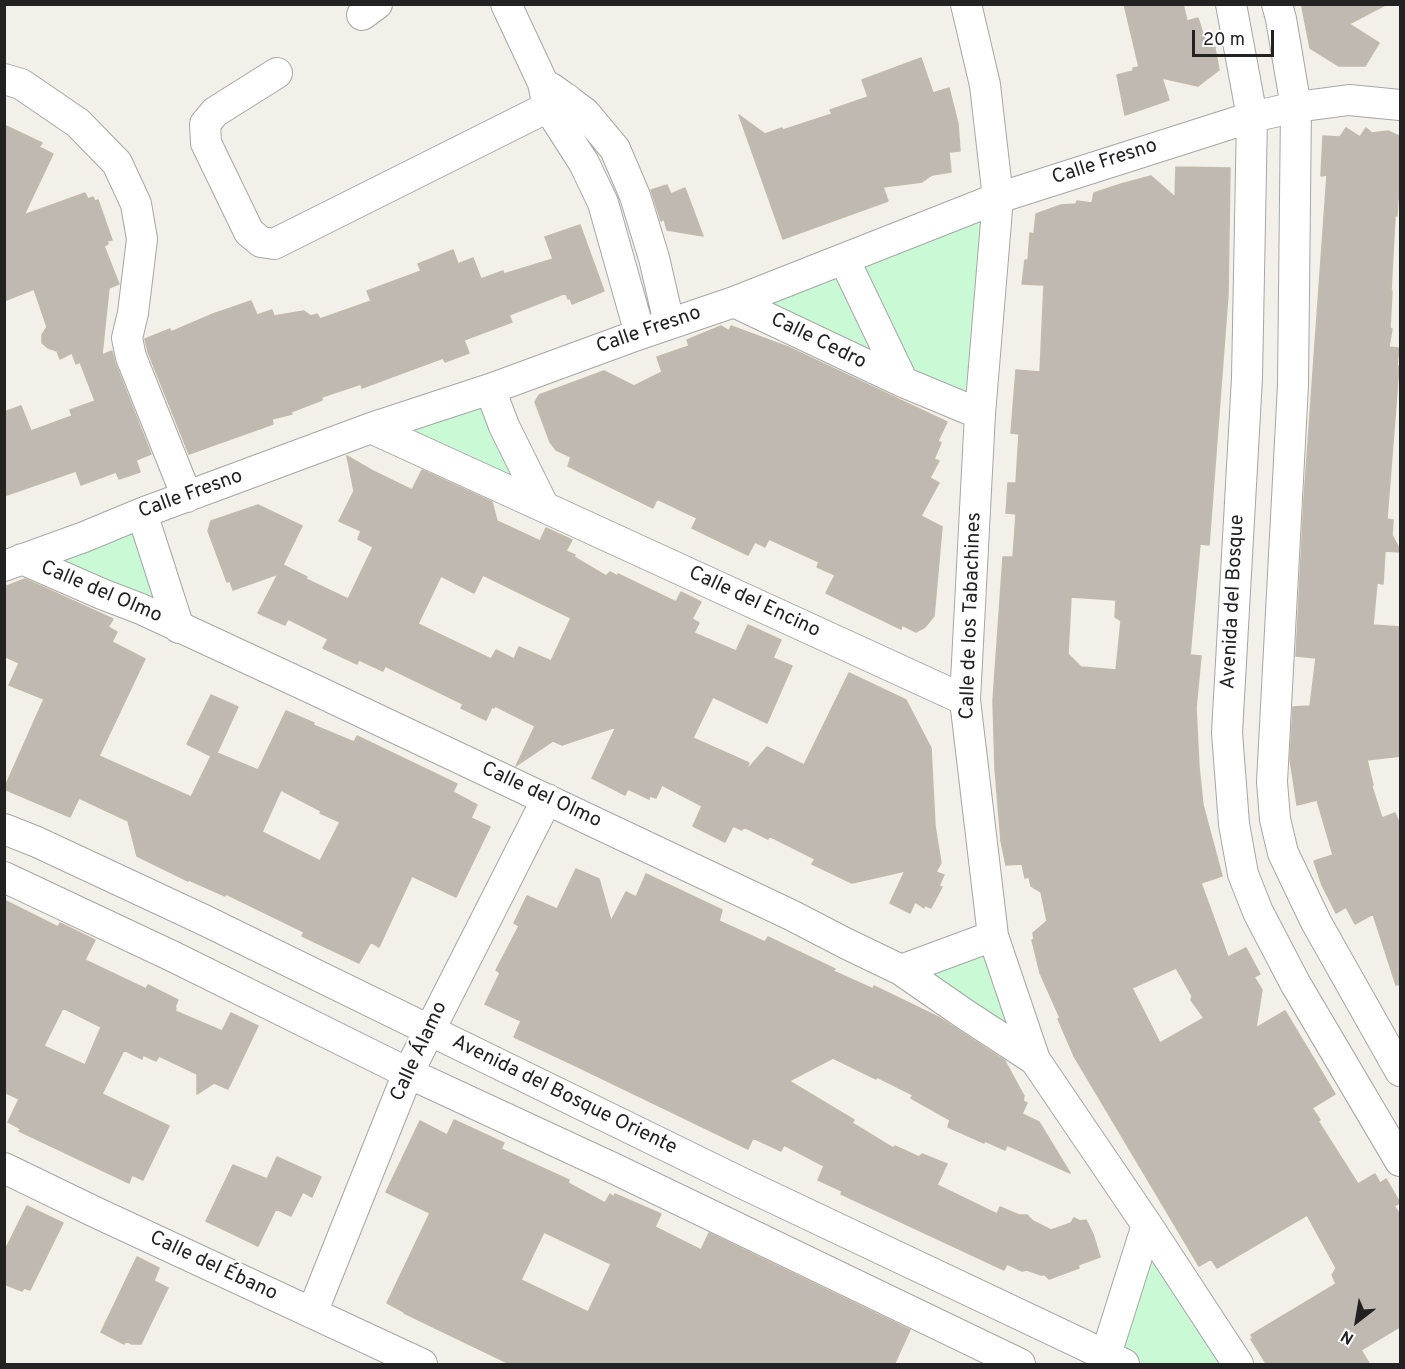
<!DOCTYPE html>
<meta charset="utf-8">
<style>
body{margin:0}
#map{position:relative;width:1405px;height:1369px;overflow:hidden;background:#f2f0e9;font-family:Overpass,sans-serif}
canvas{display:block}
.frame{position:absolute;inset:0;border:6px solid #222;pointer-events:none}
.north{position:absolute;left:1327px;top:1291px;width:60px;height:60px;-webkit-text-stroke:4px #fff;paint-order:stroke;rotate:211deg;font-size:16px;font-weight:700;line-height:24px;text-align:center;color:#222}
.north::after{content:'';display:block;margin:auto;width:21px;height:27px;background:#222;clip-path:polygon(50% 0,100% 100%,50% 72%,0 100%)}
.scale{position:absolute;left:1192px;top:30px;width:82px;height:27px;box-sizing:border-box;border:3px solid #222;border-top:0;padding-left:8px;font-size:18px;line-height:21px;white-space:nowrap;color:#222;-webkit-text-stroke:4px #fff;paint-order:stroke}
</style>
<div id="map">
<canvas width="1405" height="1369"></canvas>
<div class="frame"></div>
<div class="north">N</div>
<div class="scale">20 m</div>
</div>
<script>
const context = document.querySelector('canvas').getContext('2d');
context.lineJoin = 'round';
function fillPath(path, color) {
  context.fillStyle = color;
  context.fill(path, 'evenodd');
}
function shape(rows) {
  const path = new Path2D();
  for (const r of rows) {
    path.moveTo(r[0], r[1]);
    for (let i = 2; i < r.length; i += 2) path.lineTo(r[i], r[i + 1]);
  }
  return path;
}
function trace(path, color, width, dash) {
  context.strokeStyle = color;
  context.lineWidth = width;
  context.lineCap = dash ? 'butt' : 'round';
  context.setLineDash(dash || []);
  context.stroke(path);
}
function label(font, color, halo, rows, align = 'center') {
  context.font = font + ' Overpass,sans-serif';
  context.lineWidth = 4.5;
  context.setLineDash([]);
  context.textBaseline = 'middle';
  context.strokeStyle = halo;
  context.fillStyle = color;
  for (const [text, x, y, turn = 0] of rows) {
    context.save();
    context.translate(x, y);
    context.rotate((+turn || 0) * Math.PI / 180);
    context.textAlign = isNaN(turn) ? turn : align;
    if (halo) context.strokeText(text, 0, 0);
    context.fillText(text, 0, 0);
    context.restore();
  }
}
const park = shape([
 [998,198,980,414,734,302],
 [490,389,544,507,371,428],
 [142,513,179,628,22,559],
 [993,936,1035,1060,901,970],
 [1147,1238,1232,1364,1142,1364,1116,1354]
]);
const building = shape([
 [1124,4,1183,4,1187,21,1198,18,1203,34,1205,34,1207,45,1214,43,1219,70,1198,86,1162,78,1169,100,1125,115,1117,75,1133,71,1133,68,1139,67,1124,4],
 [1311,4,1387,4,1349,24,1379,43,1365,66,1339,66,1310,48,1302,7,1311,4],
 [921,58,933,93,949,88,958,124,960,151,949,152,951,172,932,175,922,182,883,187,888,201,783,239,739,115,765,134,782,128,783,130,832,114,830,110,868,97,862,80,921,58],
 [4,125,42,143,39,147,53,154,24,215,85,193,88,199,93,197,95,201,98,200,112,240,107,241,108,244,104,246,119,284,109,288,102,355,112,351,115,363,151,454,136,460,140,472,119,479,116,472,81,485,76,471,4,496,4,412,21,406,31,431,72,416,70,410,95,401,80,362,76,364,72,353,60,359,57,351,48,348,42,343,42,335,47,327,34,289,4,301,4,125],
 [1346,128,1360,137,1366,128,1372,133,1388,131,1401,137,1401,199,1398,199,1397,216,1395,216,1391,291,1392,291,1390,328,1392,329,1389,347,1399,348,1397,366,1399,366,1387,519,1393,520,1392,535,1401,552,1385,551,1383,584,1377,583,1373,625,1401,627,1401,756,1367,760,1373,785,1372,787,1382,818,1395,813,1401,827,1401,984,1396,985,1373,914,1355,924,1346,907,1336,913,1322,885,1314,861,1333,855,1317,800,1297,805,1290,759,1293,707,1310,706,1316,658,1296,656,1304,499,1327,175,1321,176,1323,136,1340,137,1346,128],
 [1176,167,1230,168,1228,295,1209,545,1200,544,1190,655,1201,656,1196,708,1199,767,1203,805,1222,876,1201,883,1228,957,1246,948,1260,974,1254,977,1262,990,1256,1028,1285,1011,1335,1094,1312,1108,1320,1120,1318,1121,1358,1184,1375,1174,1380,1183,1386,1179,1400,1203,1394,1206,1401,1216,1401,1326,1361,1350,1370,1365,1267,1365,1251,1339,1253,1338,1251,1335,1336,1284,1332,1275,1336,1268,1307,1215,1217,1268,1211,1259,1199,1266,1074,1056,1058,1019,1060,1018,1040,973,1032,940,1034,939,1033,933,1047,921,1041,892,1031,886,1029,877,1025,878,1022,864,1006,865,1001,841,995,769,993,701,1003,557,1013,557,1016,514,1006,513,1008,483,1016,483,1019,434,1011,433,1016,370,1040,372,1044,285,1022,284,1025,260,1028,260,1030,233,1034,234,1036,214,1061,205,1076,204,1077,201,1092,203,1094,193,1121,184,1151,176,1175,197,1176,167],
 [1071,597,1116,600,1115,617,1121,621,1116,670,1081,667,1068,654,1071,597],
 [1176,968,1192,996,1191,1000,1204,1018,1160,1043,1132,988,1176,968],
 [667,185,671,194,685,188,703,236,667,230,664,219,661,221,651,190,667,185],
 [580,225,604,291,572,304,570,298,568,299,566,293,509,315,512,322,464,340,469,353,445,362,443,358,362,388,361,384,322,397,322,400,291,412,292,414,272,419,273,424,189,454,148,352,145,339,170,329,171,332,213,314,251,301,257,315,272,310,274,316,304,311,311,316,317,314,320,319,371,301,367,291,421,271,418,264,453,250,458,264,473,258,481,279,503,271,504,274,553,259,545,237,580,225],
 [721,326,729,331,731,326,788,347,947,422,938,441,941,443,934,459,939,461,930,478,939,483,921,516,942,527,934,616,925,627,916,632,902,625,901,629,826,593,835,575,817,567,819,562,769,539,765,547,755,542,748,555,692,528,697,518,657,499,653,508,568,466,571,457,556,450,550,442,535,402,539,395,604,371,634,386,662,372,657,357,689,346,687,340,721,326],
 [347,456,373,471,412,490,422,470,492,502,497,521,540,541,546,528,572,540,566,551,575,555,574,557,606,576,610,572,617,576,618,574,676,602,681,592,701,602,692,619,699,623,694,633,736,651,748,625,781,640,773,658,792,666,767,723,713,697,693,738,749,763,746,771,767,747,804,765,849,673,906,700,931,748,935,826,941,863,936,872,944,875,939,886,942,887,931,908,924,905,924,908,915,902,910,913,890,903,905,871,852,883,812,864,815,859,769,836,768,839,744,827,742,830,733,826,725,842,693,826,702,806,662,785,656,798,650,796,649,799,628,789,625,795,592,778,616,727,562,745,553,741,516,766,535,726,495,706,494,708,492,707,486,720,461,708,463,704,385,666,383,671,359,660,357,664,323,648,328,639,288,619,285,625,258,613,278,574,233,590,230,581,227,582,208,531,211,521,258,505,302,526,283,565,307,577,306,579,348,599,373,547,358,539,361,531,339,521,354,491,347,456],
 [483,575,571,618,551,661,519,647,514,659,496,650,491,659,418,624,441,576,474,593,483,575],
 [25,579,113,619,108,627,117,632,112,642,145,659,99,756,191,797,211,756,187,744,211,695,238,707,217,753,258,770,286,711,314,723,313,725,354,742,357,736,457,784,453,792,477,805,471,818,490,827,456,897,412,876,379,947,371,942,359,963,302,936,304,932,226,894,225,896,189,880,188,881,137,856,128,821,79,798,70,817,4,789,44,699,9,685,19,663,4,656,4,587,25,579],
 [281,790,321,811,320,813,340,822,320,861,262,832,281,790],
 [576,869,599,879,611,921,626,892,636,897,646,874,722,910,719,921,765,942,768,937,835,969,833,971,873,989,874,986,938,1017,1005,1061,1024,1096,1023,1101,1027,1103,1022,1114,1039,1122,1070,1173,1007,1145,1005,1150,985,1141,984,1143,948,1127,950,1120,911,1098,913,1095,877,1077,876,1079,833,1058,789,1081,854,1120,852,1123,893,1148,895,1146,919,1157,922,1154,947,1164,937,1185,997,1214,1000,1207,1019,1215,1027,1215,1033,1221,1051,1230,1071,1223,1074,1218,1080,1221,1086,1220,1093,1234,1100,1257,1078,1265,1079,1268,1049,1279,1045,1275,1041,1275,1027,1270,1022,1271,1007,1264,1004,1270,841,1194,842,1191,818,1180,824,1166,784,1145,781,1151,753,1138,748,1149,574,1065,514,1037,521,1021,485,1004,500,973,496,970,519,926,514,923,527,896,557,909,576,869],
 [4,900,58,927,60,923,95,940,85,960,146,989,148,985,178,1000,175,1007,176,1008,175,1011,222,1031,231,1013,258,1026,228,1089,214,1083,197,1094,197,1074,159,1056,156,1061,143,1055,142,1059,124,1050,102,1094,169,1126,143,1180,132,1175,129,1183,19,1131,21,1129,8,1122,19,1099,4,1092,4,900],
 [63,1008,101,1027,85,1065,44,1046,63,1008],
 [454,1120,504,1143,501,1149,569,1180,568,1183,605,1203,610,1194,614,1197,615,1194,661,1214,655,1227,701,1250,709,1233,910,1330,894,1365,512,1365,404,1313,404,1312,387,1303,430,1213,386,1192,420,1121,447,1135,454,1120],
 [544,1232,611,1264,588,1312,521,1280,544,1232],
 [277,1157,321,1177,312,1197,303,1192,291,1216,276,1209,258,1246,206,1221,233,1165,267,1179,277,1157],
 [27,1206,63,1223,30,1290,24,1288,22,1291,4,1284,4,1252,27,1206],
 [137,1257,159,1268,154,1281,168,1288,141,1344,132,1344,126,1341,124,1344,101,1332,137,1257]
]);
const minor = shape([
 [506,4,543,83,548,107,584,163,603,203,640,334],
 [966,4,985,85,998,198,980,414,965,700,993,936,1035,1060,1147,1225,1238,1364],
 [1231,4,1252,117,1247,378,1227,733,1234,824,1243,874,1258,912,1295,983,1400,1161],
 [1277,4,1281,19,1296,107,1293,385,1272,782,1275,819,1283,853,1316,922,1400,1071],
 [362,15,377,4],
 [277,73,215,112,205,124,206,143,249,232,261,242,274,244,548,107,567,99],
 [4,79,21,84,78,123,117,163,136,204,142,239,133,313,127,338,131,357,187,497],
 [551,88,585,113,615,149,635,196,654,258,669,323],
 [844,259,903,382,980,414],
 [734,302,903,382],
 [490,389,504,426,544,507,965,700],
 [371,428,544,507],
 [142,513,179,628],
 [22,559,102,594,141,609,313,689,791,915,845,943,901,970,993,936],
 [4,566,84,537,142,513,371,428,490,389,640,334,734,302,998,198,1252,117,1296,107,1349,100,1400,105],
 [4,829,37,842,204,920,746,1185,1124,1364],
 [4,877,174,957,408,1073,613,1168,1020,1364],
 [901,970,966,1015,1035,1060],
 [4,1168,95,1212,422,1364],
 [312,1313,408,1073,547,799],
 [1103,1364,1147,1225]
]);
const streetNames = [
 ["Calle Fresno",1105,163,-18],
 ["Calle Fresno",649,331,-19],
 ["Calle Cedro",818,342,26],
 ["Calle Fresno",191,495,-20],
 ["Calle del Olmo",101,593,23],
 ["Avenida del Bosque",1234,602,-87],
 ["Calle del Encino",754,603,25],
 ["Calle de los Tabachines",972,616,-88],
 ["Calle del Olmo",541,796,25],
 ["Calle Álamo",420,1052,-65],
 ["Avenida del Bosque Oriente",564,1096,26],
 ["Calle del Ébano",213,1267,25]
];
fillPath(park, '#c9f9d5');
fillPath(building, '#bfb9b2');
trace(building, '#c3baab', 1.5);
trace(minor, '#a6a6a6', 32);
trace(minor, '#fff', 30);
label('20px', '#222', '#fff', streetNames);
</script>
